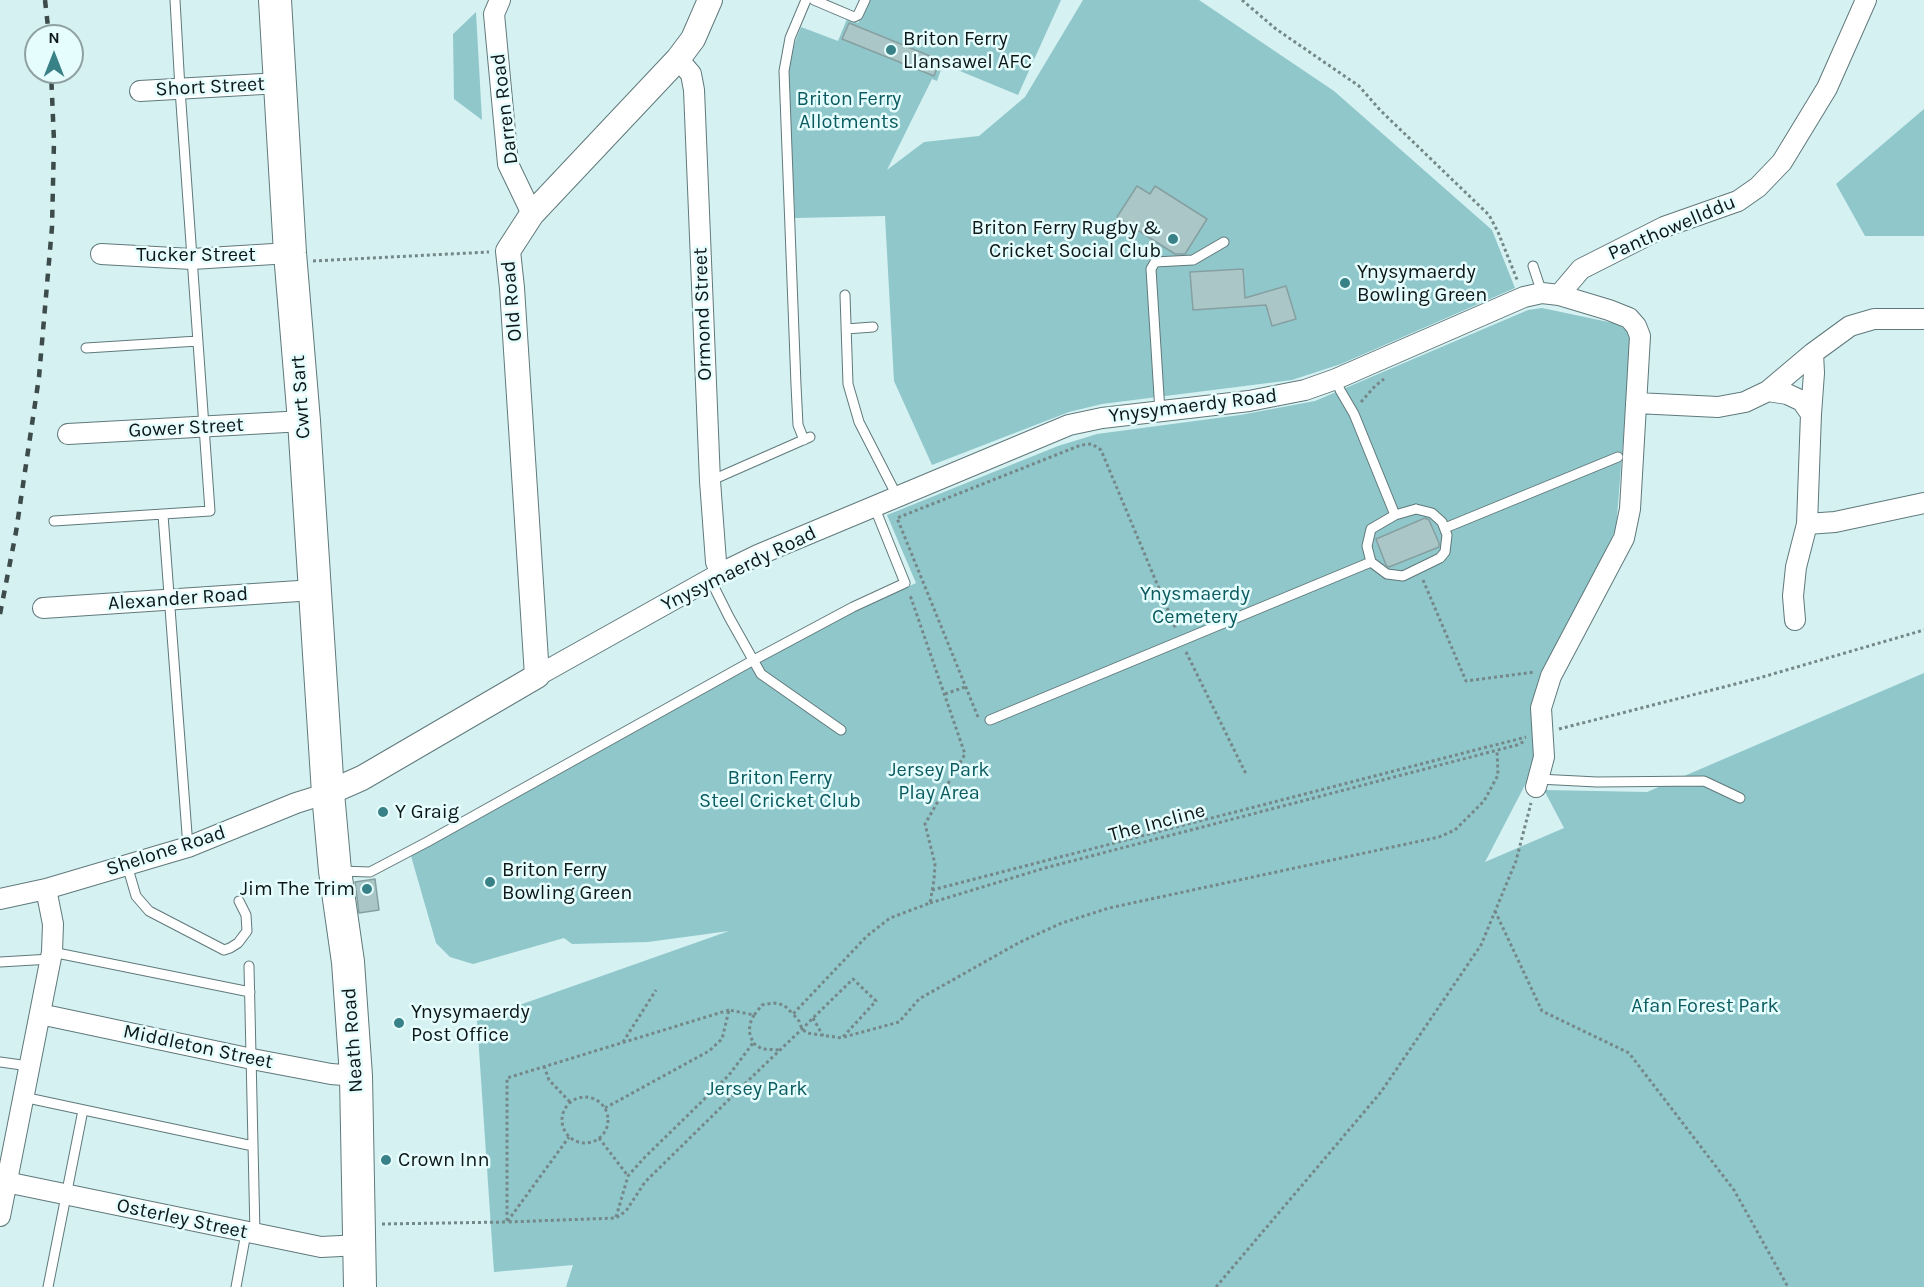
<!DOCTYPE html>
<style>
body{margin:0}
#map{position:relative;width:1924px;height:1287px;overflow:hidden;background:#d5f1f2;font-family:Karla,sans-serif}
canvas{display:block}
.north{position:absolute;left:24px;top:24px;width:60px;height:60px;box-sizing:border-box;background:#e6fdfe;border:2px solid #8fa1a2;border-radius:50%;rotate:0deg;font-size:16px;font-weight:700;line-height:24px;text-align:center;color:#0d1717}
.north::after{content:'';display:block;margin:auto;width:21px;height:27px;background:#388186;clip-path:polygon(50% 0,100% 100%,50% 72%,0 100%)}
</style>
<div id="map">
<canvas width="1924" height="1287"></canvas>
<div class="north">N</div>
</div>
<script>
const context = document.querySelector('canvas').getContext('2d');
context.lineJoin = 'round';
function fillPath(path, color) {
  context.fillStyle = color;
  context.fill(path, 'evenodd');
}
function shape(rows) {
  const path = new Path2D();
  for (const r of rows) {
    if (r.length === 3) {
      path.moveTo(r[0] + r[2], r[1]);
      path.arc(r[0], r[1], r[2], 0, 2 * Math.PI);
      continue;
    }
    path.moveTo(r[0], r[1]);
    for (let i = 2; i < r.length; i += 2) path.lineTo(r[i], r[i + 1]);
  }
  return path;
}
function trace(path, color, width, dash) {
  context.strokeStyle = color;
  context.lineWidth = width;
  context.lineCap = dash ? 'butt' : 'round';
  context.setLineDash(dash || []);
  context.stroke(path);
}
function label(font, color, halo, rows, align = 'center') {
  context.font = font + ' Karla,sans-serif';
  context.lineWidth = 5;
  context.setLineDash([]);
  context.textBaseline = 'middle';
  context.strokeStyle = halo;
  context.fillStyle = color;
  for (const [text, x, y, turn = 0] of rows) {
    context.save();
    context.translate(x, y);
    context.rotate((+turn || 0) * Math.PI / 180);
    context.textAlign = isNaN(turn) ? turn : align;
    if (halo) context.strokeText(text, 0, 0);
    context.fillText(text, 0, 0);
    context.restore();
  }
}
const green = shape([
 [869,0,1061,0,1018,95,943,64,937,81,932,79,887,170,924,142,979,136,1025,97,1083,0,1199,0,1334,91,1492,230,1515,288,1341,364,1292,380,1102,404,1069,412,932,465,894,381,885,216,795,218,788,71,795,42,801,27,838,41,847,19,858,23],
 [476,12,482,120,454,99,453,34],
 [1924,109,1924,236,1865,236,1836,184],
 [1542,308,1618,324,1628,332,1631,343,1616,529,1543,676,1530,708,1535,727,1539,758,1485,862,1564,828,1544,790,1647,792,1924,673,1924,1287,566,1287,573,1265,494,1272,477,1020,729,931,648,942,572,944,564,938,473,964,450,957,436,943,411,856,755,665,861,608,916,583,887,515,1058,446,1097,434,1240,415,1315,401,1528,310]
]);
const building = shape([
 [849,23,940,60,934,76,842,39,849,23],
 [1137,186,1150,194,1155,186,1207,219,1185,254,1175,254,1117,217,1137,186],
 [1243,269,1245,298,1286,286,1296,319,1272,326,1266,305,1193,310,1190,272,1243,269],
 [1425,518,1429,520,1439,543,1439,547,1389,567,1386,565,1376,539,1425,518],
 [375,879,379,910,359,913,355,882,375,879]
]);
const path = shape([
 [1242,0,1276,29,1359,86,1380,110,1489,215,1498,232,1518,282],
 [313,261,489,252],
 [1361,402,1375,386,1384,379],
 [1423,580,1466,681,1535,672],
 [1186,652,1246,774],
 [945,694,965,687],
 [978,717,897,518,1081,445,1092,444,1101,450,1176,629],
 [1559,729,1759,678,1924,630],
 [932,890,1526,737],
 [930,903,1045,868,1517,745,1525,741],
 [1495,911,1542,1011,1629,1053,1734,1190,1788,1287],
 [729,1010,507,1078,507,1222,616,1218,626,1211,645,1182,756,1073,780,1050,802,1029,813,1018,853,979,876,1001,842,1038,807,1033,802,1029,799,1021,793,1014],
 [754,1015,751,1021,749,1031,753,1043,762,1049,780,1050],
 [813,1018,823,1036],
 [844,1037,899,1022,919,999,1020,942,1062,923,1109,908,1439,837,1455,830,1484,801,1498,775,1497,750],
 [623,1042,656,990],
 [544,1066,549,1080,570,1102],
 [585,1120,23],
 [605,1108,709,1051,722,1039,729,1010,754,1015,762,1005,774,1003,784,1005,793,1014,867,936,890,918,930,903,934,880,935,864,925,824,965,754,910,595],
 [599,1138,628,1176],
 [616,1217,628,1176,645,1157,729,1075,753,1043],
 [382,1224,507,1222,569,1137],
 [1216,1287,1381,1092,1481,945,1516,861,1531,803]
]);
const service = shape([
 [814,0,854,17,858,15,865,0],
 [1533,266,1542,293],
 [845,295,848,384,859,422,897,496],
 [846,329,873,327],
 [86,348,198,341],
 [1336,379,1340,390,1354,414,1395,515],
 [1160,412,1151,269,1155,262,1193,260,1224,242],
 [804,440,798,425,796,385,784,71,790,38,806,0],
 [710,481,810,437],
 [1416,509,1432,513,1442,522,1447,535,1445,552,1440,558,1403,576,1387,574,1371,562,1367,546,1371,529,1395,515,1416,509],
 [163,515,188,847],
 [54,521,210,511,180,89,175,0],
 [1445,528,1618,457],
 [710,579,729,617,761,674,841,730],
 [990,720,1371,562],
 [1538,779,1597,782,1704,781,1740,798],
 [127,865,136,896,149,911,224,950,230,948,238,943,247,931,246,915,239,901],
 [340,871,370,872,427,842,752,661,853,607,905,583,874,506],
 [52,952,250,992],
 [0,962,51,959],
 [249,966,255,1234],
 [0,1062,29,1066],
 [23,1097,253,1146],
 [48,1287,83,1110],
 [236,1287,246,1233]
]);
const minor = shape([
 [500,0,494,14,508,164,532,214],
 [678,59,691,74,694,90,710,481,716,562,721,573],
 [140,91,280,83],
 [101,254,192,259,290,253],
 [1559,295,1581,269,1664,227,1738,201,1758,187,1782,162,1827,88,1866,0],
 [1768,391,1787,394,1802,401,1811,414,1807,524,1796,567,1793,596,1795,620],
 [1636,403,1718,407,1745,402,1768,391,1813,353,1850,326,1874,319,1924,319],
 [1811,414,1814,373,1813,353],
 [68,434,304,421],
 [1807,524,1835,522,1924,503],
 [43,608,314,590],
 [537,676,721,573,758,555,1069,425,1102,418,1249,401,1305,390,1336,379,1524,297,1542,293,1559,295,1609,310,1629,318,1636,326,1640,336,1630,509,1624,538,1551,676,1541,708,1544,757,1536,787],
 [0,899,46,889,188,847,296,803,328,793],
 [40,1014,252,1059,331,1074,356,1076],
 [6,1182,321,1247,360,1245],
 [0,1216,52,952,53,924,46,889]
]);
const tertiary = shape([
 [328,793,362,778,537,676,512,288,508,251,532,214,678,59,693,39,710,0]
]);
const primary = shape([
 [275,0,290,253,304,421,328,793,335,871,348,962,356,1076,360,1287]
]);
const rail = shape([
 [45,0,49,36],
 [0,614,16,532,39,377,52,227,54,141,51,72]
]);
const markers = [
 [891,50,6,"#388186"],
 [1173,239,6,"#388186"],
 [1345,283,6,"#388186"],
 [383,812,6,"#388186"],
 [490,882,6,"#388186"],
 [367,889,6,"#388186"],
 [399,1023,6,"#388186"],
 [386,1160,6,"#388186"]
];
const poiNames = [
 ["Briton Ferry",903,39],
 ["Llansawel AFC",903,62],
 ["Briton Ferry Rugby &",1161,228,"right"],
 ["Cricket Social Club",1161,251,"right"],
 ["Ynysymaerdy",1357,272],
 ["Bowling Green",1357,295],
 ["Y Graig",395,812],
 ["Briton Ferry",502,870],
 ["Bowling Green",502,893],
 ["Jim The Trim",355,889,"right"],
 ["Ynysymaerdy",411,1012],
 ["Post Office",411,1035],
 ["Crown Inn",398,1160]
];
const streetNames = [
 ["Short Street",210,87,-3],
 ["Darren Road",505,109,-97],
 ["Panthowellddu",1672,228,-23],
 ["Tucker Street",196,255],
 ["Old Road",512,301,-95],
 ["Ormond Street",703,314,-92],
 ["Cwrt Sart",301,397,-94],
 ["Ynysymaerdy Road",1193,406,-7],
 ["Gower Street",186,428,-3],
 ["Ynysymaerdy Road",739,569,-26],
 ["Alexander Road",178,599,-4],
 ["The Incline",1157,823,-15],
 ["Shelone Road",166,851,-18],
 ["Neath Road",353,1040,-94],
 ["Middleton Street",198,1047,12],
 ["Osterley Street",182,1219,12]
];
const parkNames = [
 ["Briton Ferry",849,99],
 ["Allotments",849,122],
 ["Ynysmaerdy",1195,594],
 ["Cemetery",1195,617],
 ["Jersey Park",939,770],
 ["Play Area",939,793],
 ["Briton Ferry",780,778],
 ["Steel Cricket Club",780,801],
 ["Afan Forest Park",1705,1006],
 ["Jersey Park",757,1089]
];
fillPath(green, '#90c7cb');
fillPath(building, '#abc6c7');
trace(building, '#86a0a2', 1.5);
trace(service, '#60797b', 11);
trace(minor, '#60797b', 22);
trace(tertiary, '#60797b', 26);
trace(primary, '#60797b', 34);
trace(path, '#758889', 3, [3, 3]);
trace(service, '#fff', 9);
trace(minor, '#fff', 20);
trace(tertiary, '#fff', 24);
trace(primary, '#fff', 32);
trace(rail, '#3d4b4b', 4.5, [8, 8]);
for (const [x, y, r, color] of markers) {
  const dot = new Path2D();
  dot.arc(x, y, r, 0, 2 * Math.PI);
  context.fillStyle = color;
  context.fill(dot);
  trace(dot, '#e6fdfe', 2);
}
label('20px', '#0d1717', '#e6fdfe', poiNames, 'left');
label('20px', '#0d1717', '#e6fdfe', streetNames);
label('20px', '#0b5b60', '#e6fdfe', parkNames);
</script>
